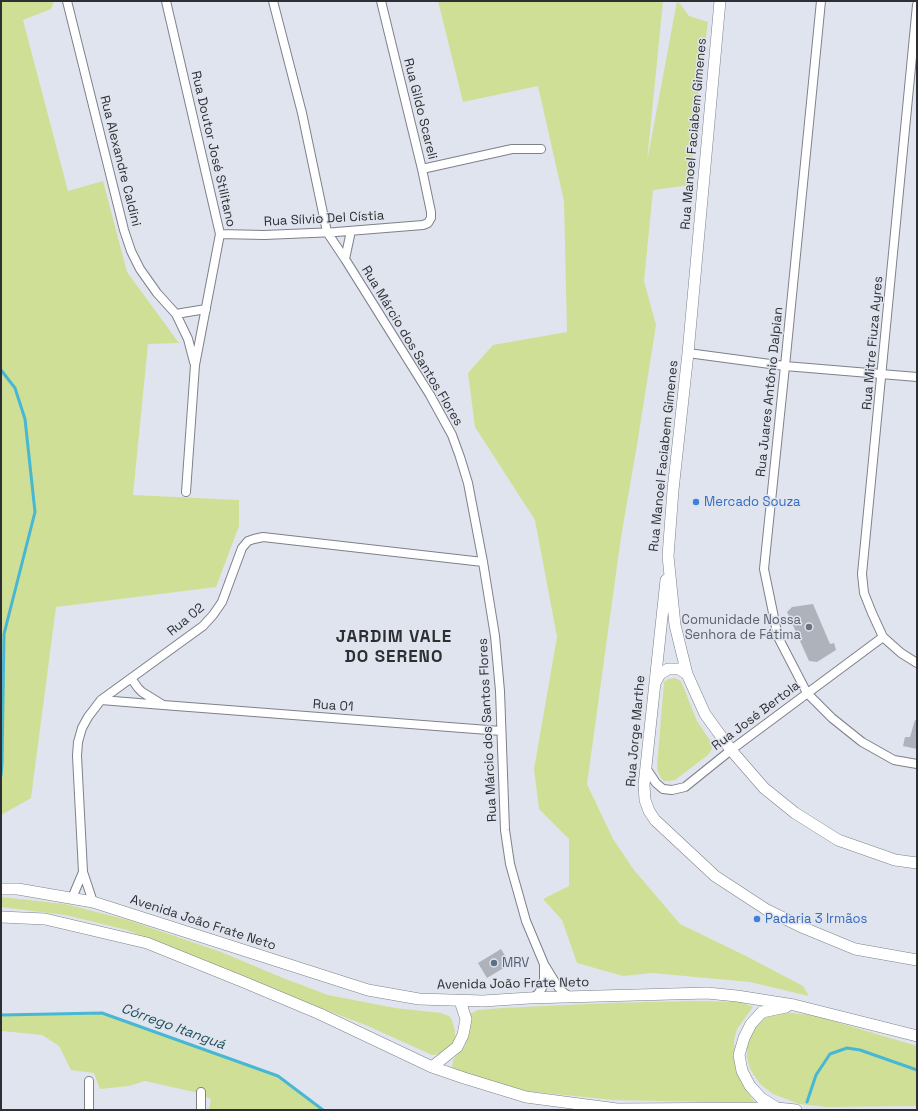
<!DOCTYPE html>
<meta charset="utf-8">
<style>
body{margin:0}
#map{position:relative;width:918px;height:1111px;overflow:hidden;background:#e0e4ee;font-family:"Space Grotesk",sans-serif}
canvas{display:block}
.frame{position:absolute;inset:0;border:2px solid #2d2f32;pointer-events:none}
</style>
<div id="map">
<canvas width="918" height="1111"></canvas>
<div class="frame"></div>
</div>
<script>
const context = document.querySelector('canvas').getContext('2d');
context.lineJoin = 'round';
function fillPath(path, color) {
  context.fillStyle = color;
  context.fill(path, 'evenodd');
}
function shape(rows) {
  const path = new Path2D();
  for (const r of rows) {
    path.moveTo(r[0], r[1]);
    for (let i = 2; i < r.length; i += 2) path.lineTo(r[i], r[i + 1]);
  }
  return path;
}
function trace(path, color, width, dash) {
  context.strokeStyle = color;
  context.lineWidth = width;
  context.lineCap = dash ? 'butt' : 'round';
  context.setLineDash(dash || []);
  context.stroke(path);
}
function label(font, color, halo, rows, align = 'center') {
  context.font = font + ' "Space Grotesk",sans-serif';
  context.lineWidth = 3;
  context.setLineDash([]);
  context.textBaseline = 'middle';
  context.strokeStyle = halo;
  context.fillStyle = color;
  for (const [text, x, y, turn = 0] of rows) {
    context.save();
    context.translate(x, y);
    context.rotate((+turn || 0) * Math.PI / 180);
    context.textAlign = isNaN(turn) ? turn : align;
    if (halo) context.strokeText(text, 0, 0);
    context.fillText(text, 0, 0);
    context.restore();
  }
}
const green = shape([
 [1,1,54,1,51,9,23,20,68,191,103,181,127,272,179,343,148,344,133,495,239,500,239,526,216,587,56,607,31,798,1,815],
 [438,1,663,1,647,162,677,1,681,5,689,16,708,22,699,88,690,185,653,190,644,281,656,325,637,445,621,537,587,784,613,839,634,870,680,924,748,957,803,986,809,996,750,982,652,973,623,976,577,963,562,920,543,899,569,886,569,839,539,809,534,769,557,637,535,520,475,427,468,373,493,345,567,332,564,201,538,86,463,102],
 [675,678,681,681,697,721,711,742,712,749,708,755,675,780,668,781,664,781,661,778,658,772,657,766,664,682,668,679],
 [1,897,65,904,128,920,221,952,283,978,328,995,395,1008,441,1013,449,1016,452,1020,455,1031,455,1038,452,1045,442,1054,432,1055,368,1026,250,981,127,930,65,915,1,907],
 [693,1001,741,1002,753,1007,737,1029,734,1040,735,1054,747,1091,755,1103,614,1100,525,1091,452,1069,453,1060,465,1046,471,1022,470,1014,478,1010,502,1008,609,1003],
 [786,1012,816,1016,917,1046,917,1106,827,1107,799,1104,773,1094,760,1084,750,1069,747,1057,747,1043,751,1032,766,1017],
 [102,1013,278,1076,323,1110,209,1110,211,1099,194,1092,145,1081,129,1086,100,1089,94,1073,71,1070,59,1046,42,1035,2,1031,1,1035,1,1015]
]);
const stream = shape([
 [1,370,15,388,25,419,35,512,4,634,2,763,1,776],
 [1,1015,102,1013,278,1076,323,1110],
 [807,1102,816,1075,830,1054,847,1048,860,1050,917,1070]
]);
const building = shape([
 [813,604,830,644,834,643,836,650,817,662,809,661,787,612,792,607],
 [915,720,917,721,917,749,903,746,905,737,910,737],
 [501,949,510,964,487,978,478,963]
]);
const street = shape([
 [67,1,124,230,131,251,140,269,157,293,176,314,188,339,194,362],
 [166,1,220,234,195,365,186,492],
 [273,1,302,113,327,232,345,259,351,231],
 [821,1,785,366,764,569,778,637,807,693,832,718,862,742,894,760,917,764],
 [917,5,862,574,864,593,872,613,883,637,901,653,917,663],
 [422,169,512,149,541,149],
 [220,234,264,235,336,232,423,225,428,223,431,218,431,212,422,169,381,1],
 [345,259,430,395,452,435,460,457,468,483,483,562,495,636,500,691,505,830,510,864,526,921,544,964],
 [176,314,206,309],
 [688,353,785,366,917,377],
 [101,700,163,705,142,692,138,688,131,678],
 [163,705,501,731],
 [646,768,656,783,663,789,672,790,685,787,731,750,883,637],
 [83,872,77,756,78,742,82,728,88,717,101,700,203,626,213,615,222,602,242,548,248,541,254,539,263,537,483,562],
 [72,898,83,872,93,902],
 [532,998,538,994,542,988,544,979,544,964,558,987,563,992,570,997],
 [89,1110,89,1081],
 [201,1110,201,1092]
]);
const secondary = shape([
 [720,1,688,353,673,490,668,556,675,625,687,674,705,714,731,750,764,788,795,813,838,840,895,860,917,863],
 [666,580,644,785,645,800,649,811,655,820,715,876,767,910,804,928,855,949,917,960],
 [655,683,660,674,668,669,679,669,687,674],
 [1,889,18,889,93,902,368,990,419,999,483,1001,529,998,707,993,737,996,794,1005,917,1036],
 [1,917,45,919,147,943,246,983,320,1014,432,1067,464,1078,526,1097,617,1109,777,1108,796,1110],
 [432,1067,457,1047,463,1035,466,1019,460,1001],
 [777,1108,761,1098,750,1086,742,1071,739,1055,744,1038,751,1024,762,1012,786,1007]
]);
const markers = [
 [696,502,4,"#3f7fe0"],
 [809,627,4,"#6b7280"],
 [757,919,4,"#3f7fe0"],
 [494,963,4,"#5c6f8a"]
];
const streetNames = [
 ["Rua Gildo Scareli",420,109,76],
 ["Rua Manoel Faciabem Gimenes",694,134,-85],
 ["Rua Doutor José Stilitano",213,149,77],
 ["Rua Alexandre Caldini",120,161,76],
 ["Rua Sílvio Del Cístia",324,219,-3],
 ["Rua Mitre Fiuza Ayres",873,343,-85],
 ["Rua Márcio dos Santos Flores",412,346,59],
 ["Rua Juares Antônio Dalpian",770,392,-84],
 ["Rua Manoel Faciabem Gimenes",664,456,-84],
 ["Rua 02",186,620,-39],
 ["Rua 01",333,706,4],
 ["Rua José Bertola",756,716,-37],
 ["Rua Márcio dos Santos Flores",488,730,-93],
 ["Rua Jorge Marthe",636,731,-85],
 ["Avenida João Frate Neto",203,923,18],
 ["Avenida João Frate Neto",513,984,-1]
];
const shopNames = [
 ["Mercado Souza",704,502],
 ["Padaria 3 Irmãos",765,919]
];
const worshipNames = [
 ["Comunidade Nossa",801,620],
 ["Senhora de Fátima",801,635]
];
const serviceNames = [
 ["MRV",502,963]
];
const waterNames = [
 ["Córrego Itanguá",173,1027,20]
];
const districtNames = [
 ["JARDIM VALE",394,637],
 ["DO SERENO",394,657]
];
fillPath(green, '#d0df96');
trace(stream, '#48b7d4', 3);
fillPath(building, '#aeb2bb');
trace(street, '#7d818a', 10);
trace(secondary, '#7d818a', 12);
trace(street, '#fff', 8);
trace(secondary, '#fff', 11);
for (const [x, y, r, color] of markers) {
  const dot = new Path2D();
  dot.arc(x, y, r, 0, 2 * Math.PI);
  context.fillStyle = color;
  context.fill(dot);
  trace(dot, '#e0e4ee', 1.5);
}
label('13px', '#2d2f32', '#e0e4ee', streetNames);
label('13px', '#366cbe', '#e0e4ee', shopNames, 'left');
label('13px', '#5b616d', '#e0e4ee', worshipNames, 'right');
label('13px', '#4e5e75', '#e0e4ee', serviceNames, 'left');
label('italic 14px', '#1f4e5b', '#e0e4ee', waterNames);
context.letterSpacing = '1px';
label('bold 17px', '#2d2f32', '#e0e4ee', districtNames);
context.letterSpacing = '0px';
</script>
